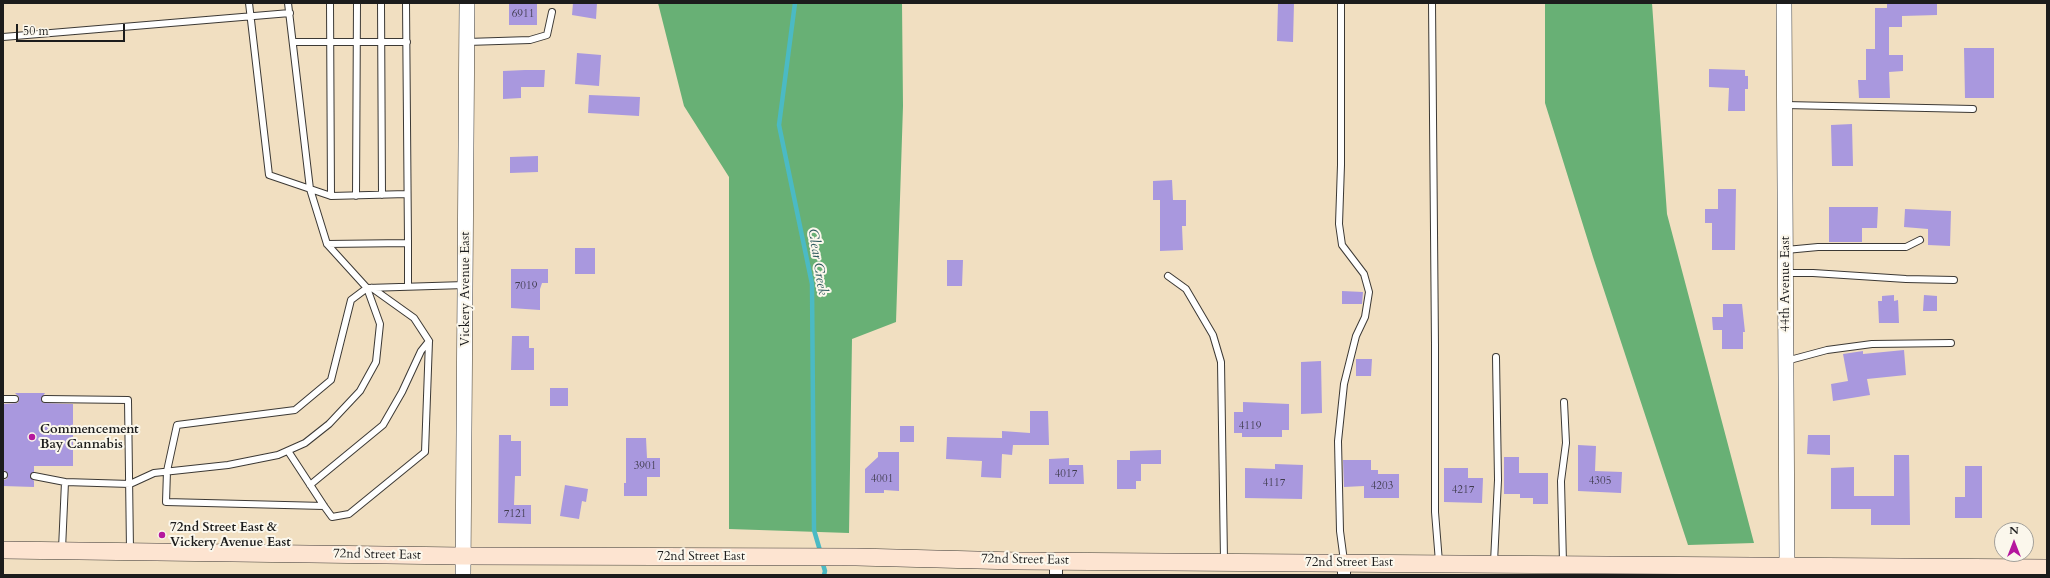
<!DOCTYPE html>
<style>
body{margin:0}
#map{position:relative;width:2050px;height:578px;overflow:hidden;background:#f1dfc1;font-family:Cardo,serif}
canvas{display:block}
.frame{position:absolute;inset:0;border:4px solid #1c1c1c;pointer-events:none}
.north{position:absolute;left:1994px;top:522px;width:40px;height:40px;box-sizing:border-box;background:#fbf7ec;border:1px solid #a29f99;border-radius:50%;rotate:0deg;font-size:11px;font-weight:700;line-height:16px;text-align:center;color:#1c1c1c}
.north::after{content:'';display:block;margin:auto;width:14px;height:18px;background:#b5179e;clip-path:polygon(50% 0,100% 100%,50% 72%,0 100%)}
.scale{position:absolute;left:16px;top:24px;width:109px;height:18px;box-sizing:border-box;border:2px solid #1c1c1c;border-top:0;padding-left:5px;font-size:12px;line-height:14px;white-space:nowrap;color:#1c1c1c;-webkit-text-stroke:3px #fbf7ec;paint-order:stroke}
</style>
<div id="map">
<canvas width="2050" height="578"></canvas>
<div class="frame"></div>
<div class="north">N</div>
<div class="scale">50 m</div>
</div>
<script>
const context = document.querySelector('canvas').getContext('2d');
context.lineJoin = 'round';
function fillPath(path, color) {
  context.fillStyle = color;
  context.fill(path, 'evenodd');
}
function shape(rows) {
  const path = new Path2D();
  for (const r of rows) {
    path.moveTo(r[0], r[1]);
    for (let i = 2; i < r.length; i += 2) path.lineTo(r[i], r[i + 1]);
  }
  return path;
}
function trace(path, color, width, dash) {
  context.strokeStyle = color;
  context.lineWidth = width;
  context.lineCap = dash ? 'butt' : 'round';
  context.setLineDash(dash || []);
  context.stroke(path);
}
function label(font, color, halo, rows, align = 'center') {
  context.font = font + ' Cardo,serif';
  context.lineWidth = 4;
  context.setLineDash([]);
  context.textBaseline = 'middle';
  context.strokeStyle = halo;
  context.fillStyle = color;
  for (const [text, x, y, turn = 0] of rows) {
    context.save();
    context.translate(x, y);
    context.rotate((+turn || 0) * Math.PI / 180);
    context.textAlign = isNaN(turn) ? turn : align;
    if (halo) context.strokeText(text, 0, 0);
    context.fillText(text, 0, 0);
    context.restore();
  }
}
const forest = shape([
 [658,3,902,3,903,106,896,322,852,339,849,533,729,529,729,177,684,106],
 [1545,3,1652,3,1667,214,1754,543,1688,545,1593,257,1545,103]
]);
const stream = shape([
 [795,3,779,125,812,284,814,530,821,554],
 [822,561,825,571,824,575]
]);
const building = shape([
 [509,3,537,3,537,25,509,25],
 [573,3,597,3,596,19,572,15],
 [1278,3,1294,3,1293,42,1277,41],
 [1887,3,1937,3,1937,15,1902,16,1902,27,1889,27,1889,55,1903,55,1903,71,1889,72,1890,98,1859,98,1858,80,1866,80,1866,49,1875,49,1875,8,1887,8],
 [1964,48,1994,48,1994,98,1965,98],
 [577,53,601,55,599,86,575,84],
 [1709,69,1745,70,1745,76,1748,76,1748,89,1745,89,1745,111,1728,111,1729,88,1709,87],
 [525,70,545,70,544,87,521,87,521,98,503,99,503,71],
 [589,95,640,97,639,116,588,113],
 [1852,124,1853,166,1832,166,1831,125],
 [538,156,538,172,510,173,510,157],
 [1172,180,1173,200,1186,200,1186,226,1182,226,1183,250,1160,251,1160,200,1153,200,1153,181],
 [1718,189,1736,189,1735,250,1712,250,1712,223,1705,223,1705,209,1718,209],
 [1829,207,1878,207,1877,228,1862,228,1862,242,1829,242],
 [1905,209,1951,211,1950,246,1928,245,1928,229,1904,227],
 [575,248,595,248,595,274,575,274],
 [947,260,963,260,962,286,947,286],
 [511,269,548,269,548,283,542,283,540,289,540,310,511,308],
 [1342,291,1363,292,1362,304,1342,304],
 [1894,295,1894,301,1898,300,1899,323,1879,323,1878,301,1882,301,1882,296],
 [1924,295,1937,296,1937,311,1923,311],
 [1723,304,1742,304,1745,332,1743,332,1743,349,1722,349,1722,330,1713,330,1712,317,1723,317],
 [512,336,529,336,529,348,534,348,534,370,511,370],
 [1904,350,1906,375,1867,379,1870,395,1833,401,1831,384,1848,381,1843,354,1863,351,1863,354],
 [1356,359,1372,359,1371,376,1356,376],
 [1321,361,1322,413,1301,414,1301,362],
 [550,388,568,388,568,406,550,406],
 [15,393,45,393,41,399,43,403,73,404,73,466,34,466,34,472,30,476,34,481,34,487,3,486,3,480,7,479,8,475,4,470,3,466,3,404,18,403,19,397],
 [1243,402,1289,404,1289,430,1282,430,1282,437,1242,437,1242,433,1234,433,1234,412,1243,412],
 [1030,411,1048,411,1049,445,1013,445,1012,455,1002,454,1001,478,981,477,982,461,946,459,947,437,1002,438,1002,431,1030,433],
 [900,426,914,426,914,442,900,442],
 [499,435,511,435,511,441,521,441,521,476,515,476,514,505,531,505,531,524,498,523],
 [1808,435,1830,435,1830,455,1807,454],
 [626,438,646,438,647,458,660,458,660,477,647,477,647,496,624,496,624,483,626,483],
 [1578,445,1596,446,1595,471,1622,472,1621,493,1578,491],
 [1161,450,1161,464,1141,464,1141,481,1136,481,1136,489,1117,489,1117,460,1130,460,1130,451],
 [878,452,899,452,899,491,884,490,884,493,865,493,865,469,878,457],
 [1894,455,1909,455,1910,525,1871,525,1871,509,1831,509,1831,468,1854,467,1854,496,1894,496],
 [1504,457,1519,457,1519,473,1548,473,1548,504,1533,504,1533,498,1520,498,1520,494,1504,494],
 [1069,458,1069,465,1083,465,1084,484,1049,484,1049,459],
 [1343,460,1371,460,1371,470,1378,470,1378,474,1399,474,1399,498,1364,498,1364,486,1344,487],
 [1275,464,1303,465,1302,499,1245,498,1245,468,1275,469],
 [1965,466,1982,466,1982,518,1955,518,1955,497,1965,497],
 [1444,468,1468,468,1468,478,1483,478,1482,503,1444,502],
 [565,485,588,489,586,502,582,501,579,519,560,516]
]);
const service = shape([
 [249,3,269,175,331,196,407,194],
 [330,3,331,196],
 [381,3,382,195],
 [1341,3,1341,165,1339,224,1342,245,1364,274,1369,292,1365,317,1356,336,1344,384,1338,441,1340,531,1344,561],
 [1432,3,1435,346,1435,512,1439,562],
 [3,37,290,13],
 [294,42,407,42],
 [467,42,530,40,547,35,552,12],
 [1785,105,1973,109],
 [356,196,357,3],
 [408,243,408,286],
 [327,244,408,243,406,3],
 [1786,250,1818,247,1906,247,1920,240],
 [1786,273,1813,273,1906,279,1954,280],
 [1168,276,1186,289,1213,335,1221,362,1224,560],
 [1786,361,1827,350,1872,344,1951,343],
 [3,399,15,399],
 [45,399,128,400,130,550],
 [288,451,324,506,332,517,349,514,425,452,429,341,414,318,372,288],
 [3,475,4,475],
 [34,476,65,482],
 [310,485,383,425,402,392,421,351,429,341],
 [324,506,166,502,167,471,177,425,295,410,331,380,351,300,367,288,465,285],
 [62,549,65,482,130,484,154,473,228,465,278,455,305,443,329,424,360,391,376,362,380,324,367,288,327,244,310,189,288,3],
 [1494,562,1498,480,1496,357],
 [1563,563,1561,481,1566,443,1564,402]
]);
const minor = shape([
 [1056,575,1056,561],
 [1344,575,1344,563]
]);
const tertiary = shape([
 [1784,3,1787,566],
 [463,575,467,3]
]);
const secondary = shape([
 [3,550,463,556,856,557,1018,561,2047,568]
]);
const markers = [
 [32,437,4,"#b5179e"],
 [162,535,4,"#b5179e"]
];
const numberNames = [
 ["6911",523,14],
 ["7019",526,286],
 ["4119",1250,426],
 ["3901",645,466],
 ["4017",1066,474],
 ["4001",882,479],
 ["4305",1600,481],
 ["4117",1274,483],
 ["4203",1382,486],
 ["4217",1463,490],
 ["7121",515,514]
];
const streetNames = [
 ["44th Avenue East",1786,284,-90],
 ["Vickery Avenue East",466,289,-90],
 ["72nd Street East",377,555,1],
 ["72nd Street East",701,557],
 ["72nd Street East",1025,560,1],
 ["72nd Street East",1349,563]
];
const poiNames = [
 ["Commencement",40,430],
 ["Bay Cannabis",40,445],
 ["72nd Street East &",170,528],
 ["Vickery Avenue East",170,543]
];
const waterNames = [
 ["Clear Creek",817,262,81]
];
fillPath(forest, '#68b075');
trace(stream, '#4bbac4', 4.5);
fillPath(building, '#a998de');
trace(service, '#3c3935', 8);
trace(minor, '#3c3935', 14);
trace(tertiary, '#3c3935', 16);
trace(secondary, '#3c3935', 18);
trace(service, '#fff', 6);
trace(minor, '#fff', 12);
trace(tertiary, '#fff', 15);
trace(secondary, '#fde4d1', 17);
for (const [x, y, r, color] of markers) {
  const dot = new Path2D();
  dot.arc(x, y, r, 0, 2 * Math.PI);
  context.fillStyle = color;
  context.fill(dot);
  trace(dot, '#fbf7ec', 1.5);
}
label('11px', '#3f3b4c', null, numberNames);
label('13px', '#1c1c1c', '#fbf7ec', streetNames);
label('bold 13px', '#1c1c1c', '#fbf7ec', poiNames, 'left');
label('italic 14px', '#2f5b5f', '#fbf7ec', waterNames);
</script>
